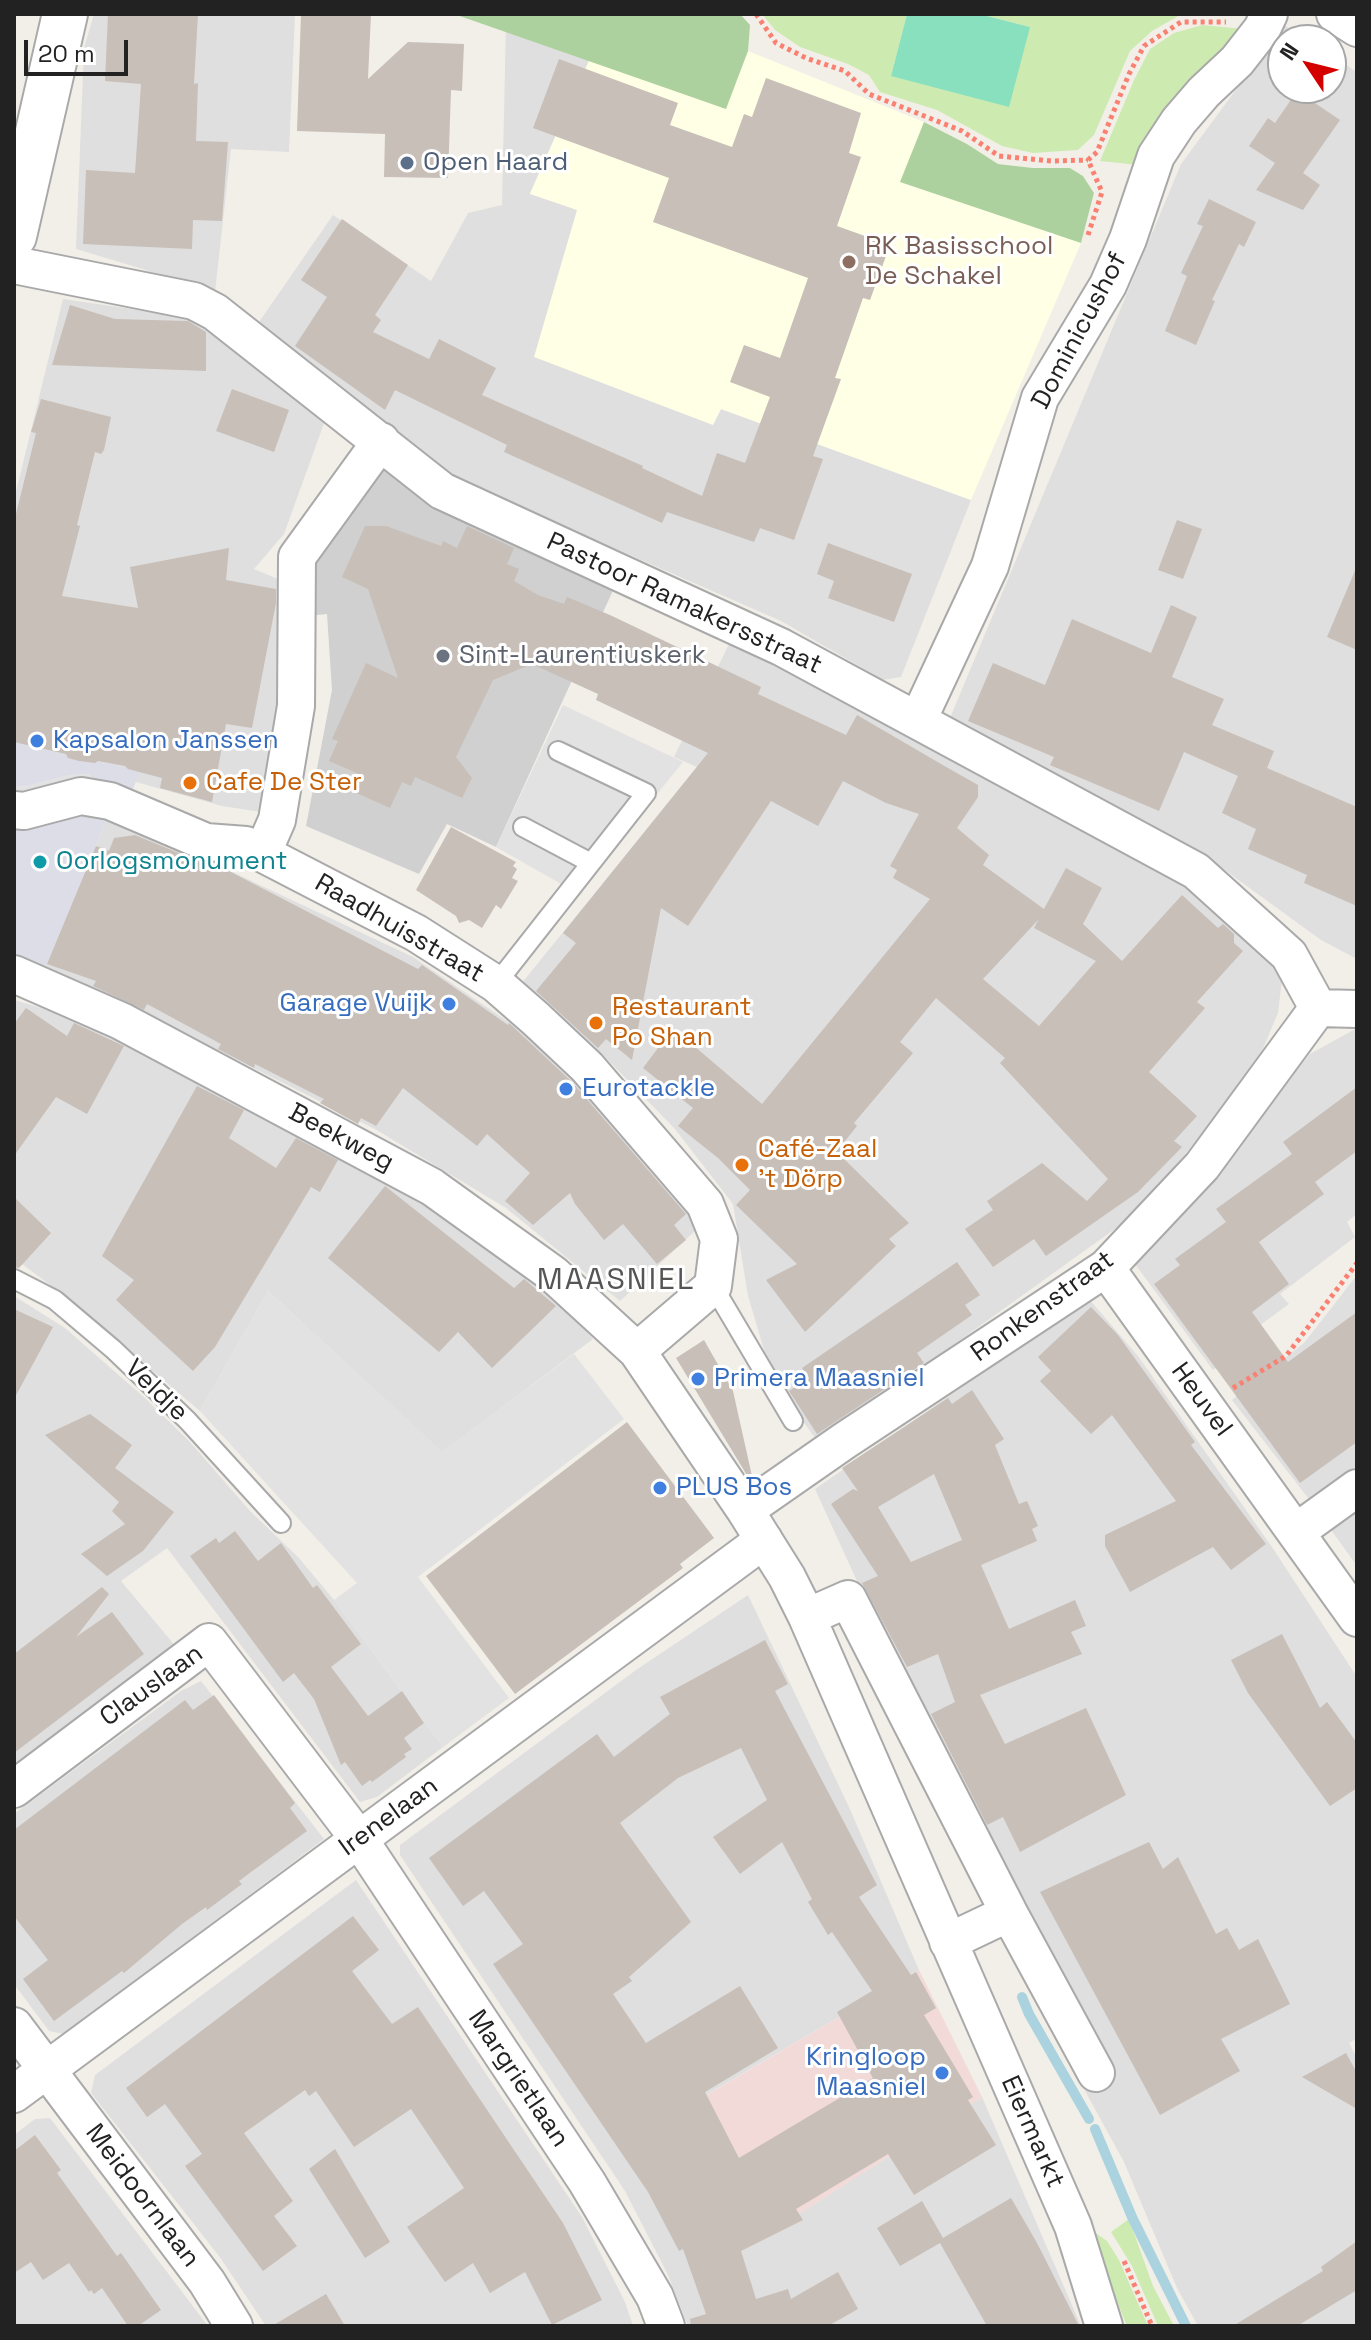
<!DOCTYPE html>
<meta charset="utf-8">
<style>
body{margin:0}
#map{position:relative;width:1371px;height:2340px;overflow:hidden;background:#f2efe9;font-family:"Space Grotesk",sans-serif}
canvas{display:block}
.frame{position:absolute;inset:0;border:16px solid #222;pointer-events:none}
.north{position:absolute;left:1267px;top:24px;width:80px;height:80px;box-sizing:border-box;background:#fff;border:2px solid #a7a7a7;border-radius:50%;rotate:305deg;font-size:22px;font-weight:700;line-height:32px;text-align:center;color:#222}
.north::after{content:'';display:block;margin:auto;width:28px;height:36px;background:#d40000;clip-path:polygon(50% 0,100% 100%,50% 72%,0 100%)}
.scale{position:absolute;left:24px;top:40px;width:104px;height:36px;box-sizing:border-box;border:4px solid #222;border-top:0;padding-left:10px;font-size:24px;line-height:28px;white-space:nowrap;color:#222;-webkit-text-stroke:6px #fff;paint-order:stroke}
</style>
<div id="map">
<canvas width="1371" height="2340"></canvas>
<div class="frame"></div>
<div class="north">N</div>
<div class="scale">20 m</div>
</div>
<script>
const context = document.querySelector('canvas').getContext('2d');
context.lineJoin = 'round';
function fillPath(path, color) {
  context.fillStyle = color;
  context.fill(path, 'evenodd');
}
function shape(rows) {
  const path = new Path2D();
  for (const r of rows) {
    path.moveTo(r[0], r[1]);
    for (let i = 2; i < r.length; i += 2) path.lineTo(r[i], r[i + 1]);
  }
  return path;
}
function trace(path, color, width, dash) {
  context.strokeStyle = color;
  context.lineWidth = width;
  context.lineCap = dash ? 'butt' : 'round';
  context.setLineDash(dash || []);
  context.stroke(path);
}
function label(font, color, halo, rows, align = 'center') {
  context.font = font + ' "Space Grotesk",sans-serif';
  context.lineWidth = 6;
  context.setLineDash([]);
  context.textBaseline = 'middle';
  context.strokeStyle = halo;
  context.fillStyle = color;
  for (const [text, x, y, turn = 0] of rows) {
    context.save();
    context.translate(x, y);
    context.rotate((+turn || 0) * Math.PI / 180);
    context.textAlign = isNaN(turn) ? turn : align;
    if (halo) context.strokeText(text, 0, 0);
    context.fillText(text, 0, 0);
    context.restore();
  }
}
const residential = shape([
 [94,14,295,14,289,152,231,149,214,301,146,270,76,249,84,48],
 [506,22,592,54,530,193,577,209,713,424,721,409,971,500,901,677,883,680,781,621,442,473,317,367,257,325,333,215,431,281,468,213,502,205],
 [1284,25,1307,40,1283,40,1283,88,1331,88,1331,55,1357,72,1357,959,1321,940,1200,852,950,718,1181,164],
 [63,299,208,320,327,415,284,534,254,569,285,582,286,684,261,812,222,806,14,748,14,500],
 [730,642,1221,906,1272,959,1282,980,1278,1013,1259,1058,1202,1134,1133,1216,818,1442,773,1380,748,1296,733,1204,675,1129,607,1059,521,984,697,767,674,757],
 [109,814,413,957,560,1057,688,1209,697,1229,620,1301,506,1208,375,1129,126,1004,40,981],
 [14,1000,76,1018,386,1179,530,1271,593,1339,442,1452,268,1291,200,1411,62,1294,14,1258],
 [1357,1028,1357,1214,1347,1222,1355,1237,1280,1294,1289,1304,1237,1342,1243,1348,1213,1370,1135,1264,1310,1054],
 [1357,1275,1357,1469,1312,1503,1232,1400,1304,1343],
 [14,1296,65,1328,146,1399,190,1442,250,1511,298,1557,334,1600,443,1747,377,1797,360,1802,167,1548,121,1581,177,1648,14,1774],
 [1089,1299,1138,1356,1274,1550,1357,1677,1357,2038,1349,2043,1357,2058,1357,2326,1198,2326,1177,2288,1124,2162,1068,2060,1094,2039,909,1695,815,1489],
 [1357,1507,1357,1566,1329,1527],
 [748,1595,849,1807,919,1970,706,2095,778,2227,982,2097,1081,2326,688,2326,668,2275,625,2191,400,1855,400,1845,636,1670],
 [201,1681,324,1839,64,2034,49,2031,14,1984,14,1814,181,1691],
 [356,1880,582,2217,625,2302,633,2326,266,2326,219,2256,91,2093,95,2075],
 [50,2118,208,2326,14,2326,14,2135,35,2119]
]);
const commercial = shape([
 [919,1970,982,2097,777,2228,705,2096]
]);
const education = shape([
 [748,51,924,122,967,144,998,164,1033,168,1070,168,1083,176,1094,193,1081,243,971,500,721,409,713,425,534,357,577,210,530,194,592,54,725,109]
]);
const religious = shape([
 [376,462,615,586,496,847,447,824,419,874,306,826,332,690,327,614,306,616,306,554]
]);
const grass = shape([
 [762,14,907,14,891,76,1030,27,979,14,1188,14,1182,14,1152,31,1130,51,1094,135,1078,150,1033,153,1002,146,937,110,880,92,869,75,848,64,800,47,775,30],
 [1202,25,1244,29,1138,165,1100,161,1134,80,1150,49,1174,33],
 [1129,2219,1153,2286,1174,2326,1158,2326,1132,2266,1111,2232],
 [1093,2231,1107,2241,1119,2260,1148,2326,1127,2326,1089,2233]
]);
const forest = shape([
 [454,14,740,14,750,25,748,51,726,109],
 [924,122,967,144,998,164,1033,168,1070,168,1083,176,1094,193,1081,243,900,182]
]);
const pitch = shape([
 [907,14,979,14,1030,27,1009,107,891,76]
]);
const parking = shape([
 [563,705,683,762,577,893,496,847],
 [92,774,91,786,14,798,14,787,27,786,70,775],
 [268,1291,442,1451,574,1354,624,1419,418,1577,509,1698,443,1747,334,1600,357,1583,200,1411]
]);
const plaza = shape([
 [14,742,66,754,68,758,76,760,80,757,89,762,113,764,134,771,141,769,129,799,91,786,91,774,70,775,27,786,14,787],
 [80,807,109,814,40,981,14,968,14,819]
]);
const stream = shape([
 [1022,1997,1029,2014,1089,2119],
 [1095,2129,1132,2217,1186,2326]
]);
const building = shape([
 [108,14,198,14,194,84,198,83,196,141,228,142,222,221,193,220,192,249,83,244,86,170,135,173,141,84,105,81],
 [301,14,371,14,368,79,408,42,464,44,462,91,451,90,448,178,384,177,385,134,297,131],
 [559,59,678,103,670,125,732,147,744,114,752,117,766,78,861,113,849,153,861,157,837,226,890,245,870,300,863,298,835,378,841,379,813,456,823,459,794,540,760,528,754,542,667,512,662,523,504,452,507,445,395,390,385,410,295,346,327,297,301,280,342,219,408,265,375,315,381,320,373,332,429,359,439,339,496,368,482,395,643,466,642,468,702,496,717,453,745,463,770,397,730,382,744,345,780,358,808,278,653,222,669,178,533,128],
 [1297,91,1340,120,1303,173,1320,185,1303,210,1256,190,1275,163,1249,146,1268,118,1275,123],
 [1209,199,1256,222,1244,247,1239,244,1212,300,1215,301,1196,345,1165,331,1187,276,1181,273,1203,226,1197,224],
 [70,305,115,319,188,321,206,332,206,371,52,365],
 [232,389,289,410,274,452,216,431],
 [41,399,111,417,104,450,101,454,95,452,77,525,80,526,62,596,138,608,130,567,229,548,226,580,276,589,276,603,252,728,226,724,212,802,160,788,162,778,128,769,125,766,98,761,95,763,79,761,68,758,66,754,14,742,14,522,36,433,31,432],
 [1177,520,1202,529,1183,579,1158,570],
 [365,526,386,526,441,546,443,541,457,548,467,526,514,548,507,564,519,569,514,581,538,595,564,604,567,597,610,615,761,687,758,694,846,735,857,715,941,764,978,785,978,797,957,828,989,855,983,865,1044,909,1066,868,1102,888,1083,924,1122,961,1182,895,1218,928,1223,924,1234,934,1234,943,1243,951,1197,1002,1205,1008,1149,1072,1197,1116,1174,1141,1182,1147,1138,1192,1046,1256,1034,1239,993,1267,965,1229,993,1210,987,1201,1042,1163,1087,1201,1108,1179,1000,1063,1005,1058,936,998,900,1042,913,1053,854,1123,857,1126,845,1141,849,1144,840,1155,909,1223,889,1239,896,1246,805,1332,766,1280,797,1264,736,1205,750,1190,718,1158,678,1126,693,1108,643,1068,673,1028,762,1104,930,899,893,878,897,870,890,866,919,814,886,803,843,781,818,826,771,801,688,926,661,908,632,1060,606,1039,598,1048,536,991,576,943,563,933,708,753,596,700,598,694,532,664,493,680,456,757,472,778,462,798,415,777,411,786,402,782,390,808,352,791,359,774,329,761,338,741,332,739,366,663,398,678,368,589,342,577],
 [1039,919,1034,928,1096,961,1039,1026,983,979],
 [828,543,912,574,894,622,828,598,834,581,817,574],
 [1357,566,1357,650,1327,637],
 [1171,605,1197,617,1172,677,1224,699,1212,725,1274,751,1267,768,1357,807,1357,906,1304,883,1307,875,1248,849,1256,829,1222,813,1238,776,1184,752,1159,811,1050,765,1054,757,968,721,993,663,1045,685,1072,619,1151,653],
 [451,827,516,862,513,866,517,869,512,878,518,881,501,909,496,905,482,928,469,920,459,923,456,916,416,890],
 [135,835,198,861,229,871,418,969,422,965,508,1025,509,1023,572,1082,686,1214,674,1225,686,1240,657,1264,623,1224,604,1240,575,1204,570,1193,533,1225,505,1201,530,1173,487,1134,477,1146,403,1088,376,1126,361,1118,358,1124,320,1103,324,1099,255,1064,254,1068,218,1049,221,1044,147,1004,144,1010,93,986,96,981,47,964,96,846,109,851,114,838],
 [26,1008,67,1036,74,1023,124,1046,87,1114,56,1097,14,1156,14,1024],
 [197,1086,244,1110,229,1138,276,1168,296,1138,338,1160,320,1192,311,1187,215,1347,193,1371,116,1300,134,1280,102,1256],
 [1357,1087,1357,1151,1315,1182,1324,1194,1259,1242,1289,1284,1252,1312,1288,1362,1357,1312,1357,1442,1300,1483,1154,1284,1180,1265,1175,1259,1226,1222,1216,1209,1292,1154,1283,1142],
 [385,1186,514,1288,524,1279,556,1306,492,1368,458,1332,439,1352,328,1258],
 [14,1197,51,1233,19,1268,14,1267],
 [957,1262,980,1295,965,1305,972,1315,917,1353,924,1363,817,1434,789,1391,809,1378,802,1368],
 [1091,1307,1118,1335,1195,1442,1191,1445,1266,1544,1231,1570,1213,1547,1130,1592,1105,1546,1105,1535,1176,1501,1112,1415,1091,1434,1040,1381,1051,1371,1038,1357],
 [14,1309,53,1327,14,1399],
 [704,1340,733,1391,752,1476,748,1477,676,1358],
 [972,1390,1004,1439,995,1445,1019,1504,1027,1501,1038,1526,1032,1529,1037,1541,981,1565,1009,1629,1075,1600,1086,1626,1071,1632,1082,1654,980,1695,1005,1744,1086,1708,1126,1795,1020,1852,1003,1817,987,1825,931,1714,955,1702,938,1654,907,1667,862,1583,878,1576,831,1504,853,1489,858,1491,842,1468,948,1398,952,1404],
 [934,1474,962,1540,911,1562,878,1507],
 [90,1414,132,1445,115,1468,174,1512,143,1551,107,1576,81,1554,125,1524,112,1511,119,1502,45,1435],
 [627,1422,714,1538,680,1564,683,1568,515,1694,426,1576],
 [235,1531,258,1561,281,1543,313,1588,317,1585,361,1644,331,1667,368,1716,402,1691,424,1723,404,1738,412,1749,404,1754,406,1757,372,1782,370,1780,362,1786,345,1762,341,1765,314,1699,294,1673,283,1682,190,1556,216,1538,219,1543],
 [102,1587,109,1594,76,1637,112,1612,144,1654,14,1753,14,1654],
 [1282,1634,1320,1708,1327,1702,1357,1743,1357,1788,1330,1806,1248,1693,1231,1660],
 [765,1640,788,1684,775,1691,877,1885,859,1897,911,1975,916,1972,936,2008,924,2015,973,2097,968,2100,996,2145,914,2195,888,2154,796,2209,803,2220,741,2251,756,2299,788,2289,791,2299,838,2272,858,2309,828,2326,691,2326,690,2319,706,2314,683,2249,679,2251,648,2192,493,1964,523,1944,484,1891,463,1906,429,1858,597,1734,614,1757,670,1714,660,1697],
 [741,1748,767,1800,713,1837,740,1874,782,1842,812,1899,808,1902,828,1935,832,1932,872,1991,837,2012,873,2078,739,2158,705,2092,778,2048,740,1986,646,2043,613,1994,632,1981,629,1977,691,1922,620,1823,678,1778],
 [214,1695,295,1803,290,1808,307,1831,247,1875,239,1881,242,1884,207,1910,206,1907,182,1924,124,1973,122,1971,54,2021,23,1979,48,1960,14,1916,14,1830,185,1700,193,1710],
 [1149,1842,1163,1869,1178,1857,1216,1934,1227,1928,1239,1950,1258,1939,1290,2004,1221,2039,1240,2071,1160,2115,1040,1892],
 [353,1916,379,1950,352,1971,392,2024,418,2007,563,2223,602,2300,552,2325,525,2272,490,2293,473,2263,445,2282,407,2227,464,2188,411,2109,354,2147,316,2091,309,2096,305,2090,244,2133,293,2201,274,2216,297,2246,263,2271,185,2166,202,2154,165,2104,147,2117,126,2088],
 [1346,2053,1357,2073,1357,2109,1302,2077],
 [35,2135,61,2170,57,2173,117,2256,121,2253,161,2310,138,2326,128,2326,102,2288,94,2294,91,2290,89,2292,69,2263,43,2280,31,2262,14,2273,14,2151],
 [335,2149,390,2242,365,2258,309,2169],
 [1011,2198,1037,2243,1079,2326,987,2326,940,2243,900,2266,877,2228,922,2201,943,2238],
 [1357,2241,1357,2290,1297,2326,1233,2326,1323,2271,1321,2267],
 [326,2294,345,2326,272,2326]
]);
const path = shape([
 [756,14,776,43,806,58,845,71,869,94,962,131,999,156,1052,161,1088,160],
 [1088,235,1102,192,1088,160,1097,152,1129,74,1144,46,1181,22,1226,22],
 [1233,1388,1286,1356,1357,1263],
 [1124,2261,1152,2326]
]);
const service = shape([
 [523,827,591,863],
 [496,984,646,793,558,751],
 [14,1279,55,1300,113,1349,187,1420,281,1523],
 [713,1286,793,1421]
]);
const minor = shape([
 [1335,14,1357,28],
 [14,265,194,301,215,312,442,491,781,647,1196,871,1289,955,1318,1008],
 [918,720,990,566,1040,398,1108,285,1128,239,1156,156,1179,121,1204,92,1237,61,1262,29,1269,14],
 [14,810,24,811,81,796,110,801,206,842,246,845,416,933,496,984,536,1019,587,1067,705,1204,719,1239,713,1286,637,1351],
 [263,852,277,820,296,706,297,557,381,441],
 [14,974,121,1021,432,1187,553,1274,637,1351,745,1510,787,1577,807,1617,1073,2226,1104,2326],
 [1318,1008,1357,1009],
 [1106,1268,1357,1618],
 [745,1510,844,1441,1106,1268,1202,1166,1318,1008],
 [1296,1532,1357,1488],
 [807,1617,848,1599,1009,1913,1096,2073],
 [14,1789,209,1642,359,1839,587,2182,655,2297,666,2326],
 [948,1942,1009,1913],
 [14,2026,207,2282,234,2326],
 [14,2094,764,1540]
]);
const tertiary = shape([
 [14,236,65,14]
]);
const markers = [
 [407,163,8,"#5c6f8a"],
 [849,262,8,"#8d6e63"],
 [443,656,8,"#6b7280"],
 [37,741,8,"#3f7fe0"],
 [190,783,8,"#e8710a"],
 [40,862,8,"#0f9aa8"],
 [449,1004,8,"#3f7fe0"],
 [596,1023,8,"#e8710a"],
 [566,1089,8,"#3f7fe0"],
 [742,1165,8,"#e8710a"],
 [698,1379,8,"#3f7fe0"],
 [660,1488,8,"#3f7fe0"],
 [942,2073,8,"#3f7fe0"]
];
const serviceNames = [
 ["Open Haard",423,163]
];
const educationNames = [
 ["RK Basisschool",865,247],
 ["De Schakel",865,277]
];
const streetNames = [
 ["Dominicushof",1080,331,-62],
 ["Pastoor Ramakersstraat",684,604,25],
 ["Raadhuisstraat",399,929,30],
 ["Beekweg",341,1138,28],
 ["Ronkenstraat",1043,1307,-36],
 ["Veldje",156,1391,44],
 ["Heuvel",1201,1400,54],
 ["Clauslaan",152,1686,-36],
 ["Irenelaan",389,1817,-36],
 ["Margrietlaan",518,2079,56],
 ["Eiermarkt",1032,2132,66],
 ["Meidoornlaan",142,2196,53]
];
const worshipNames = [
 ["Sint-Laurentiuskerk",459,656]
];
const shopNames = [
 ["Kapsalon Janssen",53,741],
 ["Garage Vuijk",433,1004,"right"],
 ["Eurotackle",582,1089],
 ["Primera Maasniel",714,1379],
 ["PLUS Bos",676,1488],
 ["Kringloop",926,2058,"right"],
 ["Maasniel",926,2088,"right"]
];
const foodNames = [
 ["Cafe De Ster",206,783],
 ["Restaurant",612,1008],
 ["Po Shan",612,1038],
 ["Café-Zaal",758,1150],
 ["'t Dörp",758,1180]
];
const cultureNames = [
 ["Oorlogsmonument",56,862]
];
const quarterNames = [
 ["MAASNIEL",616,1281]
];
fillPath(residential, '#e0dfdf');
fillPath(commercial, '#f2dad9');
fillPath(education, '#ffffe5');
fillPath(religious, '#d0d0d0');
fillPath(grass, '#cdebb0');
fillPath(forest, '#add19e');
fillPath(pitch, '#88e0be');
fillPath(parking, '#e2e2e2');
fillPath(plaza, '#dddde8');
trace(stream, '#aad3df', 10);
fillPath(building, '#c7bfb8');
trace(service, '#a9a9a9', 22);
trace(minor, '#a9a9a9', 40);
trace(tertiary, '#a9a9a9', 48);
trace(path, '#fa8072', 5, [4, 4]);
trace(service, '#fff', 18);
trace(minor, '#fff', 36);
trace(tertiary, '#fff', 44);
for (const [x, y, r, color] of markers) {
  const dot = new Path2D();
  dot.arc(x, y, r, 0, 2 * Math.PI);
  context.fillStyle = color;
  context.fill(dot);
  trace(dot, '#fff', 3);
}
label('26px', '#4e5e75', '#fff', serviceNames, 'left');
label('26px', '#785e54', '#fff', educationNames, 'left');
label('26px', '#222', '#fff', streetNames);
label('26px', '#5b616d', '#fff', worshipNames, 'left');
label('26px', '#366cbe', '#fff', shopNames, 'left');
label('26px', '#c56008', '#fff', foodNames, 'left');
label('26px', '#0d838f', '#fff', cultureNames, 'left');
context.letterSpacing = '2px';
label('30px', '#555', '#fff', quarterNames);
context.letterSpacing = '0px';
</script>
